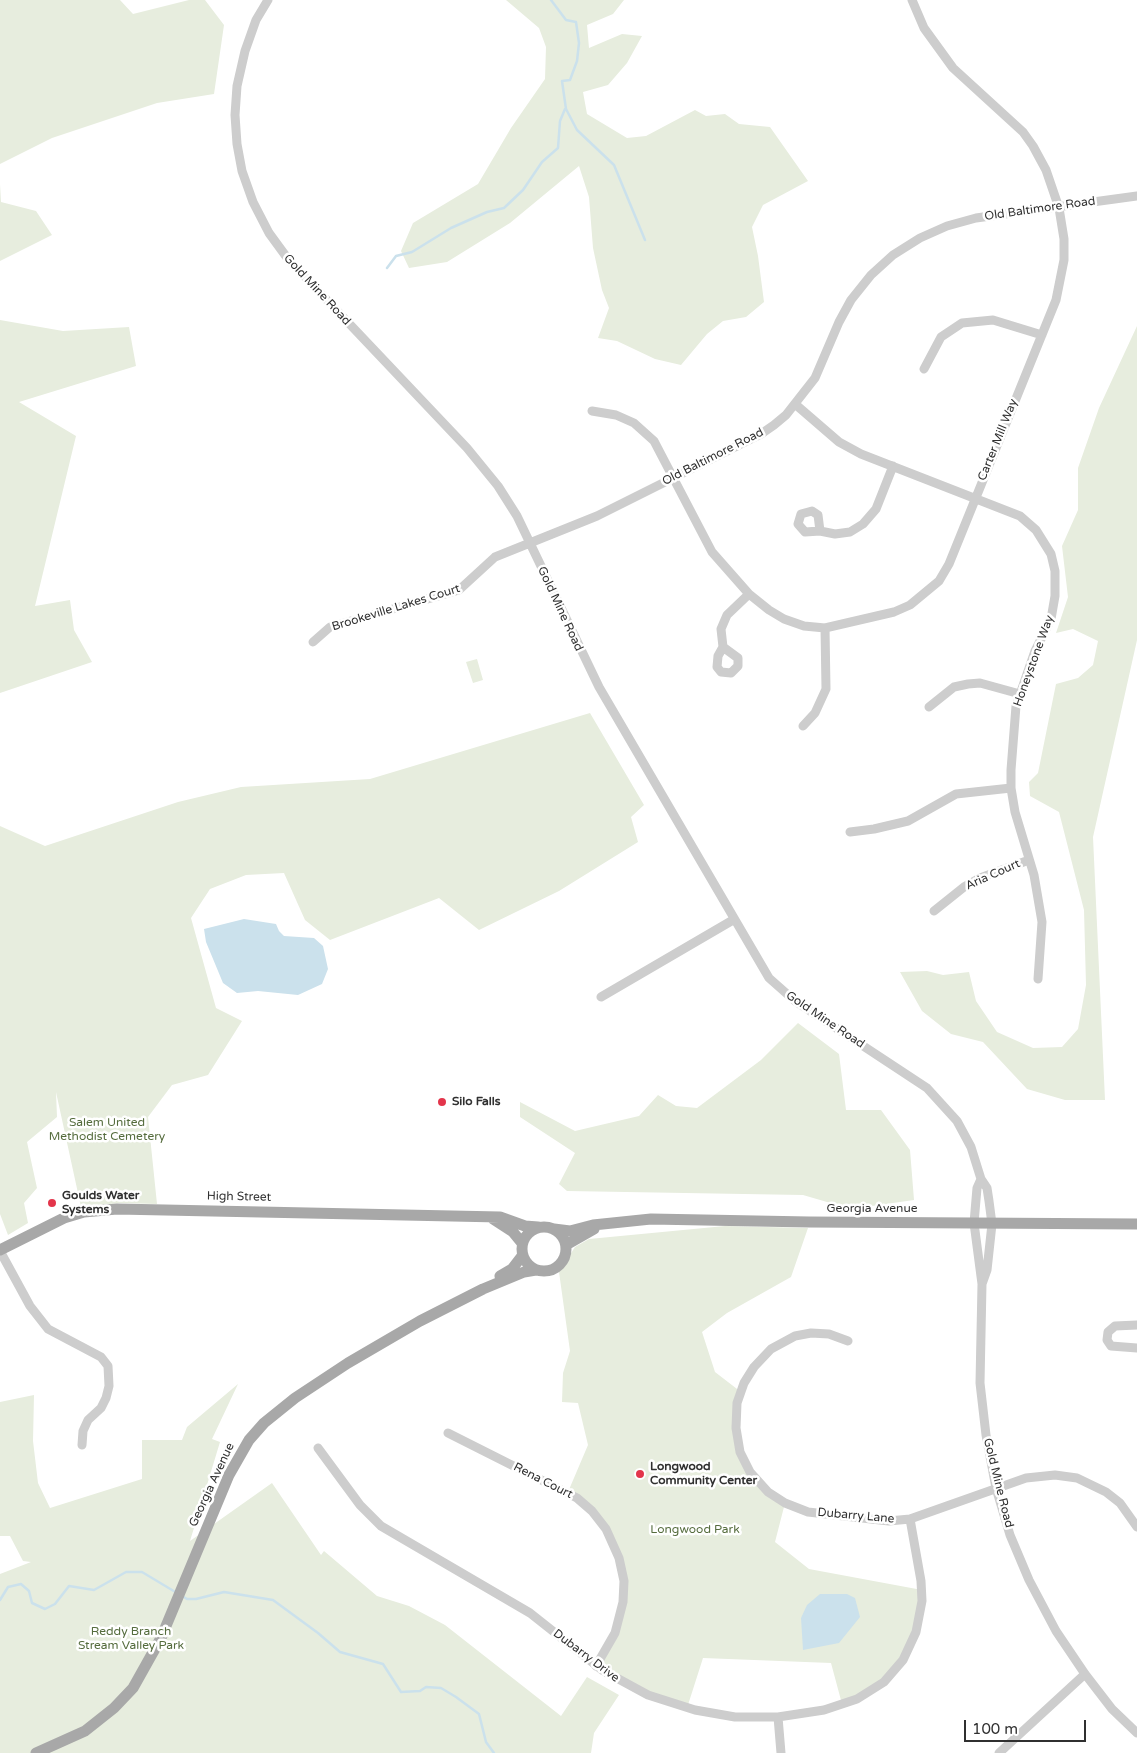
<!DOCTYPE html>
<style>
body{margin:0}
#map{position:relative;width:1137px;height:1753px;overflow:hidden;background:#fff;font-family:"Varela Round",sans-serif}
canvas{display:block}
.scale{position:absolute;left:964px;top:1720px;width:122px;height:22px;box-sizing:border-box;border:2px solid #303030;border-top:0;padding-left:6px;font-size:15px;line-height:18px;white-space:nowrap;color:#303030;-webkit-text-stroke:4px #fff;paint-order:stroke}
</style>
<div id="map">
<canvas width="1137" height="1753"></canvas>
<div class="scale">100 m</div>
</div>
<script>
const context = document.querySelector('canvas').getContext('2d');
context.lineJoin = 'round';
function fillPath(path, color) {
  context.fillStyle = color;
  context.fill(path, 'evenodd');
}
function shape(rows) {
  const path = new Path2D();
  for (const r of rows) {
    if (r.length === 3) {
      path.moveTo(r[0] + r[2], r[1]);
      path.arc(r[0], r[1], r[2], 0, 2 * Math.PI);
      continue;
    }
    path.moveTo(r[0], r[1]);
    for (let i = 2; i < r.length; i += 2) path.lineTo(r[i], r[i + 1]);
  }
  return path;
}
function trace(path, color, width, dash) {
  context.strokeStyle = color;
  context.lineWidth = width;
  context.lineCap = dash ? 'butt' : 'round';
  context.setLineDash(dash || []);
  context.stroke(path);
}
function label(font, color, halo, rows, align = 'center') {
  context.font = font + ' "Varela Round",sans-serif';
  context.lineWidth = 5;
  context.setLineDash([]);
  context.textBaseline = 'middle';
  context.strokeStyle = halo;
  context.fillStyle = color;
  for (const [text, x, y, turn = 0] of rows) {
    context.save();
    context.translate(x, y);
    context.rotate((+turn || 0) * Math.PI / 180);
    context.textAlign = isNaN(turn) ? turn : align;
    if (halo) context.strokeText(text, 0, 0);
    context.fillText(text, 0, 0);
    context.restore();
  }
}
const green = shape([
 [0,0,120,0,133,14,189,0,205,0,224,25,214,94,157,103,52,138,0,164],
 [506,0,624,0,613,14,587,25,589,48,622,34,642,36,627,63,608,85,583,92,587,114,627,138,646,136,695,110,706,116,725,114,739,124,770,127,808,181,763,205,752,227,758,256,764,302,746,317,723,321,707,334,681,365,655,359,617,341,598,338,609,308,602,290,593,248,589,197,579,166,510,223,447,262,409,268,401,251,413,223,478,184,511,128,545,79,546,47,539,28],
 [0,184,1,202,36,211,52,235,0,261],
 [0,320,63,331,129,327,136,366,19,402,76,436,35,606,70,600,74,630,92,662,0,693],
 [1137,326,1137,640,1093,837,1105,1100,1065,1100,1027,1089,983,1042,951,1034,922,1011,900,972,927,971,943,975,969,972,976,1001,997,1032,1033,1048,1062,1047,1078,1029,1086,985,1084,910,1059,812,1030,796,1029,782,1038,773,1056,684,1078,678,1093,665,1098,641,1073,629,1056,633,1068,597,1062,546,1078,510,1078,468,1099,408],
 [477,659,483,680,473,683,466,662],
 [590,713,644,805,631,817,638,842,559,891,479,930,439,898,330,940,305,920,284,873,246,875,210,889,191,918,216,1008,242,1021,208,1075,172,1085,148,1117,157,1204,120,1203,81,1207,56,1092,57,1117,27,1142,37,1188,24,1203,28,1223,8,1235,0,1214,0,826,45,846,178,802,241,787,370,779],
 [798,1023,839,1054,846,1110,881,1110,910,1150,914,1200,851,1209,803,1195,567,1191,559,1184,575,1153,520,1117,520,1102,575,1131,639,1116,658,1095,676,1106,697,1108,761,1060],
 [725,1226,808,1228,791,1277,727,1313,702,1332,715,1372,741,1392,736,1428,750,1472,785,1503,775,1542,809,1569,922,1590,916,1632,884,1682,842,1704,831,1663,703,1658,687,1708,648,1695,596,1666,615,1633,623,1577,606,1529,568,1492,588,1445,578,1403,562,1402,563,1373,570,1351,559,1272,575,1247,589,1239],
 [238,1384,212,1439,220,1442,190,1541,272,1483,321,1555,324,1551,377,1596,409,1606,445,1625,561,1716,587,1677,619,1695,594,1733,591,1753,0,1753,0,1574,31,1562,23,1561,10,1536,0,1536,0,1402,34,1395,33,1441,38,1483,50,1508,142,1479,142,1440,182,1440,187,1427]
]);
const water = shape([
 [244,919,276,924,279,931,284,936,314,938,323,946,328,969,322,984,298,995,258,991,237,993,223,983,206,942,204,929],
 [820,1594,847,1594,855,1598,860,1617,839,1643,803,1650,801,1618,807,1605]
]);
const stream = shape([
 [551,0,566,20,576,22,579,43,577,61,570,80,562,81,566,109,577,130,614,165,645,240],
 [387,268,396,256,412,252,451,228,487,212,504,208,523,190,542,162,558,148,560,121,565,109],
 [182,1596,187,1599,196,1599,224,1592,273,1600,318,1633,340,1652,383,1664,401,1692,420,1691,426,1687,441,1688,456,1697,479,1714,486,1742,494,1753],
 [0,1600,8,1587,21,1584,29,1591,32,1603,45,1609,55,1604,69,1586,94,1590,126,1572,142,1572,177,1593]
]);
const minor = shape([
 [268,0,256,20,245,51,237,86,235,115,237,144,242,171,253,202,269,233,288,259,467,448,498,486,517,516,599,687,769,978,795,1001,927,1088,957,1121,971,1147,981,1179,987,1188,989,1201,992,1224,987,1270,982,1284,974,1223,977,1188,981,1179],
 [924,369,941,337,962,323,993,320,1042,335],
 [795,404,839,442,861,454,1020,516,1036,530,1051,554,1055,571,1055,596,1051,619,1035,651,1016,706,1011,770,1011,788,1015,812,1034,875,1042,922,1038,979],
 [592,411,616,415,634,423,654,441,712,552,749,594,769,610,784,619,804,626,825,628,894,612,910,605,939,581,949,564,1056,300,1064,260,1064,239,1059,208,1046,170,1033,146,1023,132,953,68,924,28,912,0],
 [820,531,818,515,812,511,801,514,798,524,805,532,820,531,835,534,850,532,863,524,876,509,893,466],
 [313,642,330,627,459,590,495,557,597,516,761,434,774,425,786,415,815,378,839,322,851,300,871,275,893,255,920,238,947,226,976,218,1137,196],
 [723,647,738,658,738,666,731,673,721,672,717,667,718,656,723,647,721,629,727,615,749,594],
 [929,707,954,687,968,684,980,683,1020,694],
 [803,726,815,713,826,689,825,628],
 [850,832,874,829,908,821,956,794,1011,788],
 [934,911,964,887,980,878,1029,860],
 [601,997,733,920],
 [0,1251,30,1306,48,1329,101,1357,108,1366,109,1386,106,1398,101,1408,88,1420,83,1431,82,1445],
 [982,1284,980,1383,986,1435,996,1488,1010,1535,1029,1580,1056,1631,1085,1674,1112,1709,1137,1733],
 [1137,1325,1115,1326,1108,1332,1107,1340,1111,1346,1137,1348],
 [848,1341,829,1334,811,1333,795,1336,771,1349,754,1367,744,1383,737,1403,736,1428,740,1452,750,1472,768,1492,785,1503,808,1512,889,1521,910,1519,1026,1478,1055,1475,1077,1478,1106,1492,1120,1503,1137,1527],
 [448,1433,577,1498,592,1511,606,1529,619,1558,624,1581,623,1602,615,1633,596,1666],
 [318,1448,360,1505,381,1526,530,1613,602,1670,648,1695,695,1710,735,1717,778,1717,824,1710,857,1699,884,1682,903,1660,916,1632,922,1601,921,1581,910,1519],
 [778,1717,781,1753],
 [999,1753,1085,1674]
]);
const major = shape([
 [493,1219,513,1232,522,1243],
 [544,1249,22],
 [554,1229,570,1231,593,1225,651,1219,809,1222,1137,1224],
 [566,1245,594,1229],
 [0,1250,64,1218,84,1212,117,1209,500,1217,525,1226,538,1227],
 [500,1276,512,1269,522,1256],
 [36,1753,85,1731,114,1708,133,1688,161,1638,229,1475,249,1440,264,1423,295,1398,348,1363,420,1321,483,1289,524,1272,536,1270]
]);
const markers = [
 [442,1102,5,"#e3354b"],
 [52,1203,5,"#e3354b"],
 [640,1474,5,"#e3354b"]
];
const streetNames = [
 ["Old Baltimore Road",1040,209,-8],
 ["Gold Mine Road",317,290,47],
 ["Carter Mill Way",998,440,-68],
 ["Old Baltimore Road",713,457,-27],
 ["Brookeville Lakes Court",396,608,-17],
 ["Gold Mine Road",560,609,65],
 ["Honeystone Way",1034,661,-70],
 ["Aria Court",993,875,-24],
 ["Gold Mine Road",825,1020,34],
 ["High Street",239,1197,1],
 ["Georgia Avenue",872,1209],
 ["Rena Court",543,1481,27],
 ["Gold Mine Road",998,1483,76],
 ["Georgia Avenue",212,1485,-65],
 ["Dubarry Lane",856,1516,5],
 ["Dubarry Drive",586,1656,37]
];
const poiNames = [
 ["Silo Falls",452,1102],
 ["Goulds Water",62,1196],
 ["Systems",62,1210],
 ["Longwood",650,1467],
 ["Community Center",650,1481]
];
const parkNames = [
 ["Salem United",107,1123],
 ["Methodist Cemetery",107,1137],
 ["Longwood Park",695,1530],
 ["Reddy Branch",131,1632],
 ["Stream Valley Park",131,1646]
];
fillPath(green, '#e7edde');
fillPath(water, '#cbe1ec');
trace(stream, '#cbe1ec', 2.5);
trace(minor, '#cdcdcd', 9);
trace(major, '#a8a8a8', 11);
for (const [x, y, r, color] of markers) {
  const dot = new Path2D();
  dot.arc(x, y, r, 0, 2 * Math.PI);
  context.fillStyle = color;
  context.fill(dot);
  trace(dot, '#fff', 2);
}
label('12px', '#303030', '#fff', streetNames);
label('bold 12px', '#303030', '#fff', poiNames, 'left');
label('12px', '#556c3d', '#fff', parkNames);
</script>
